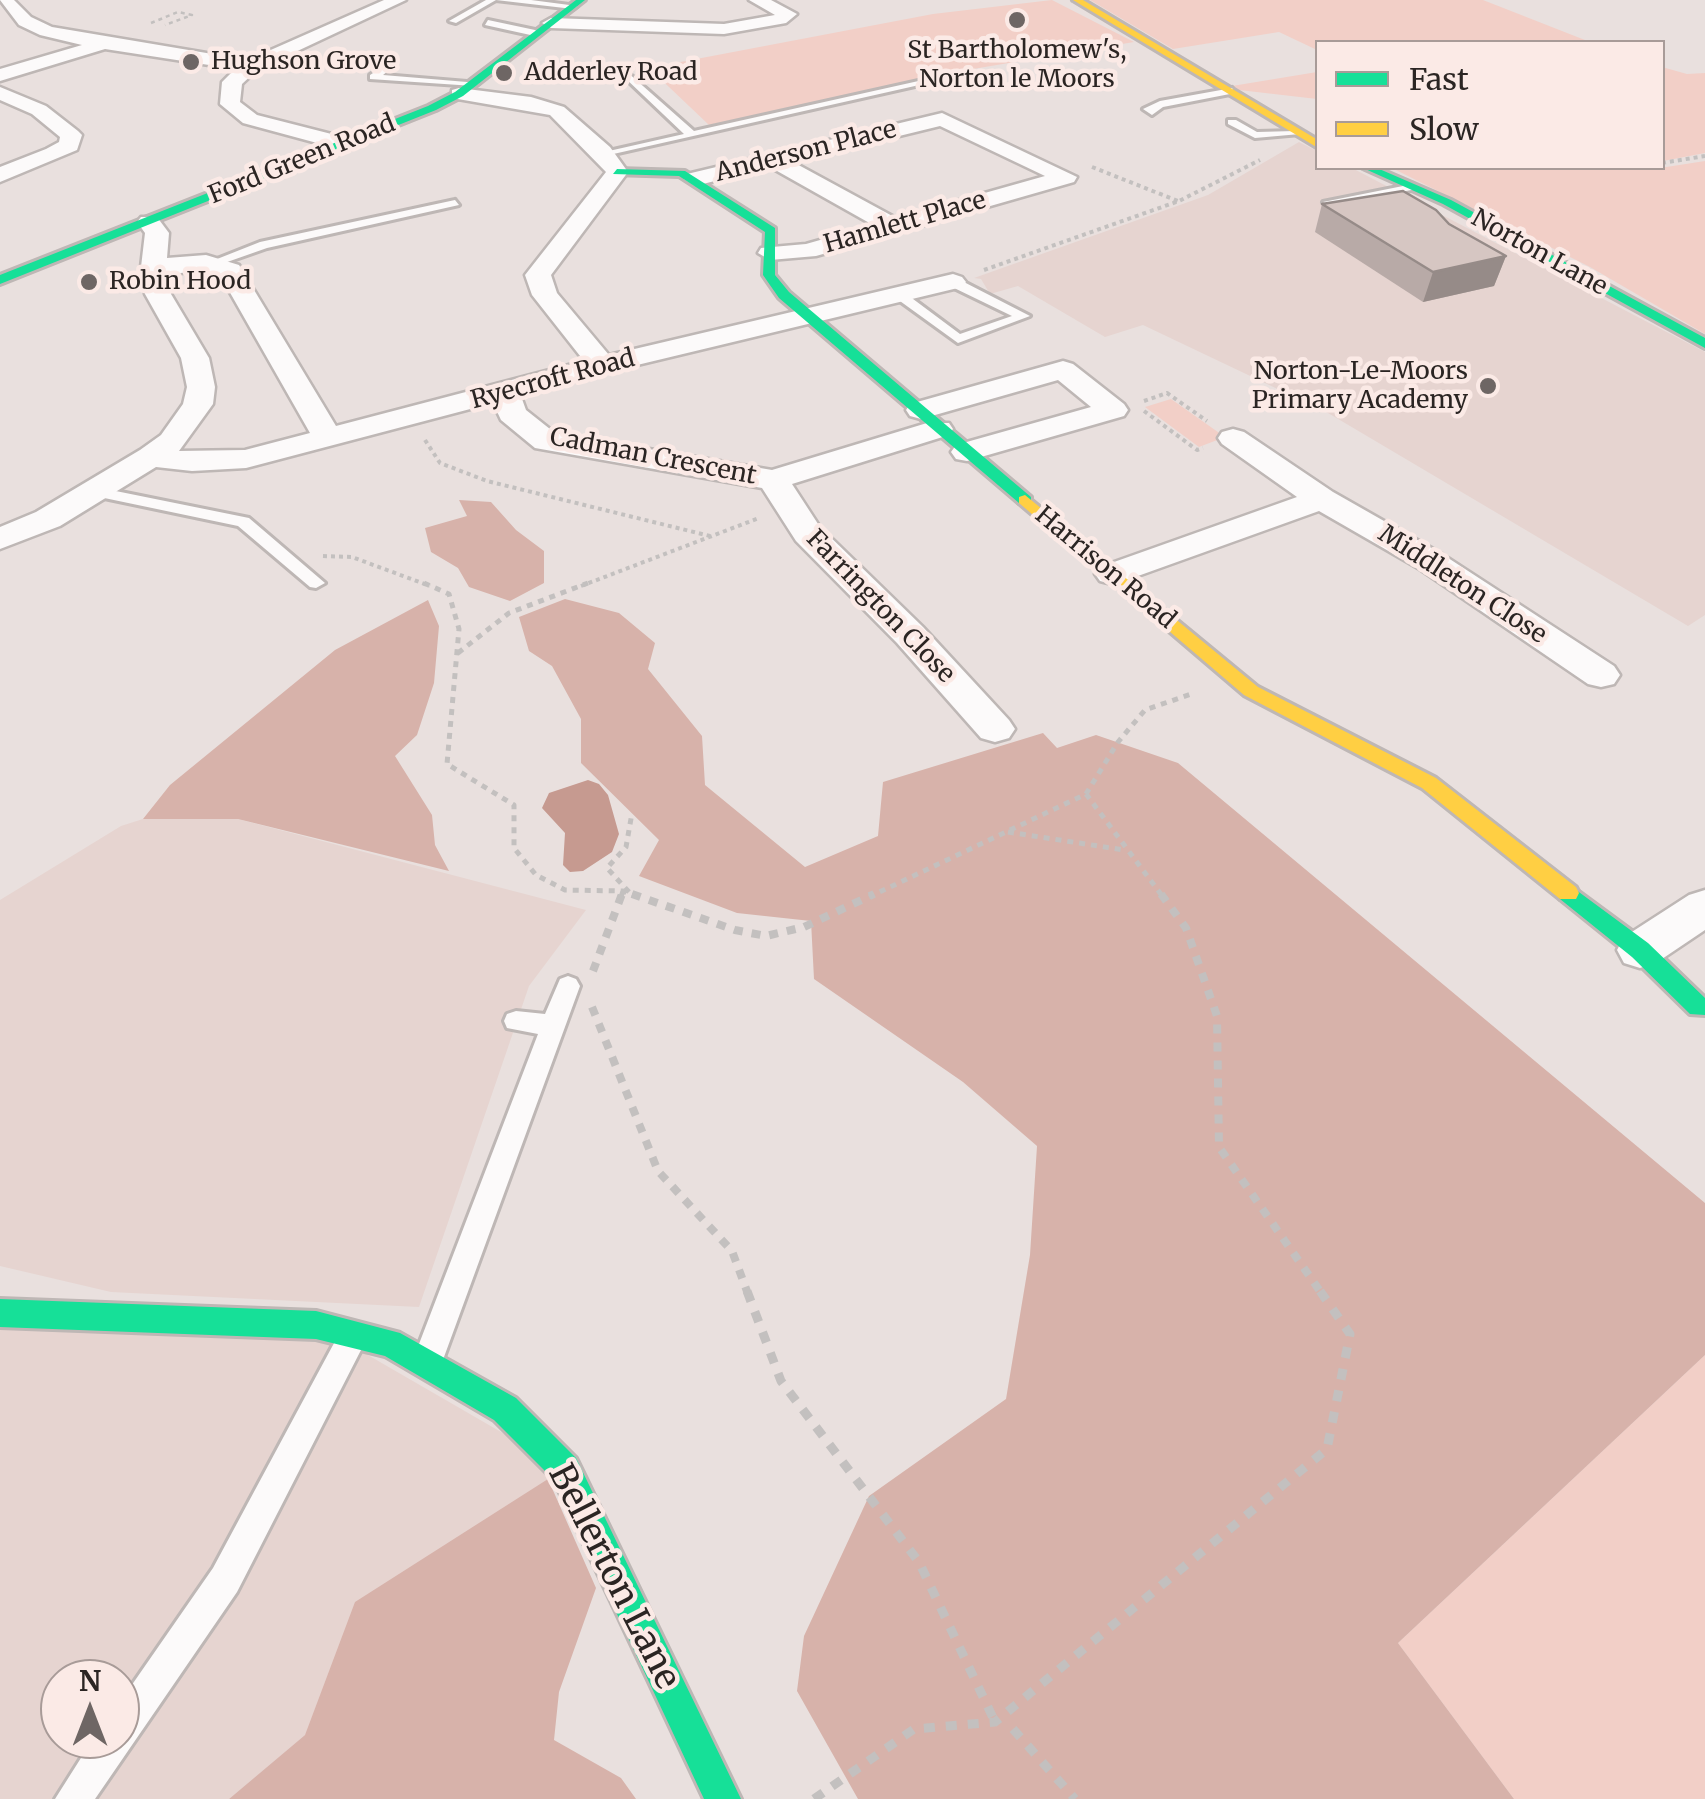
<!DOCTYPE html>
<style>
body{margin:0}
#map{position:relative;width:1705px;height:1799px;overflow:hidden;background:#e9e0de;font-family:Merriweather,serif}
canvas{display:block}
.legend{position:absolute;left:1315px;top:40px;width:350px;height:130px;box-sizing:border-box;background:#fbeae6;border:2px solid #a89b98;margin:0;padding:12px 18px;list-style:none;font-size:30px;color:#2b2523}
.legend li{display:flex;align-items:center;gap:20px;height:50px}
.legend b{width:50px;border:2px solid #a89b98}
.north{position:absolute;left:40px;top:1659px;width:100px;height:100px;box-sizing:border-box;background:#fbeae6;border:2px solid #a89b98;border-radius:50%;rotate:0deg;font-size:28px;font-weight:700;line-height:40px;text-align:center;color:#2b2523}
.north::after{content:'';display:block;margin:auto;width:35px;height:45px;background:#6e6664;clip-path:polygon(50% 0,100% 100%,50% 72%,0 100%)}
</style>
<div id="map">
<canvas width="1705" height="1799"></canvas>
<ul class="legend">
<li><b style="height:12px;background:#16e098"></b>Fast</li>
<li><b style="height:12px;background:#ffcf43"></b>Slow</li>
</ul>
<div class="north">N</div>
</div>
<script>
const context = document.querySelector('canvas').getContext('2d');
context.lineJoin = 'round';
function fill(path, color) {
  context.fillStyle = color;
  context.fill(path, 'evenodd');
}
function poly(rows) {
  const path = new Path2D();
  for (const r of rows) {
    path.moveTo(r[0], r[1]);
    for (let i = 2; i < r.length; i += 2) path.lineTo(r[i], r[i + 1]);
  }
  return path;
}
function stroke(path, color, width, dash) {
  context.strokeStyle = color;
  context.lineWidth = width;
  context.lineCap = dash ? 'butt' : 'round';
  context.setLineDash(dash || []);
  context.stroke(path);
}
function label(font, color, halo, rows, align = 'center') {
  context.font = font + ' Merriweather,serif';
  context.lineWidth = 9;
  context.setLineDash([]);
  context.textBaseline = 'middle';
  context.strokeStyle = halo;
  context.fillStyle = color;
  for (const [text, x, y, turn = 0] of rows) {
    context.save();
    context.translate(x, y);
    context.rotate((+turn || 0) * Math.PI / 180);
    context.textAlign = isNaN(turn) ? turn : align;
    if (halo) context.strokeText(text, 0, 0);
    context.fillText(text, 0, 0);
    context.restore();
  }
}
fill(poly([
 [1299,142,1317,151,1318,168,1352,168,1705,352,1705,615,1688,626,1328,413,1143,325,1105,337,1018,286,990,294,981,279,974,278,1208,195],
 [143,819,238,819,586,910,529,986,419,1307,111,1292,0,1266,0,900,121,826],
 [0,1313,316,1325,565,1469,305,1735,229,1799,0,1799],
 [60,1679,120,1679,120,1739,60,1739]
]), '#e6d4d0');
fill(poly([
 [1052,0,1134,42,967,70,709,125,649,68,933,14],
 [1090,0,1483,0,1590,42,1318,42,1317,50,1279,32,1173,49],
 [1662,67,1687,74,1705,73,1705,153,1663,161],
 [1317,72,1317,99,1239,90,1232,86],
 [1705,161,1705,334,1590,267,1392,168,1647,170],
 [1171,399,1225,437,1199,447,1145,407],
 [1705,1355,1705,1799,1514,1799,1398,1643]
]), '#f2cfc7');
fill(poly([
 [459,500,491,502,516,530,544,551,544,583,510,601,469,587,458,568,431,552,425,528,467,516],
 [565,599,619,613,655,643,648,669,702,736,705,785,805,867,878,836,883,782,1043,733,1057,748,1096,735,1178,763,1705,1203,1705,1355,1398,1643,1514,1799,858,1799,797,1691,804,1636,869,1496,1006,1399,1030,1255,1037,1146,963,1082,814,979,811,921,737,913,639,876,659,840,581,763,581,719,552,666,529,651,519,617],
 [428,600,439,626,434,683,417,735,395,756,432,815,435,845,449,871,238,819,143,819,170,785,335,650],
 [548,1479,596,1588,559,1692,554,1740,621,1778,636,1799,229,1799,305,1735,355,1602]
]), '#d7b2aa');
fill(poly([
 [588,780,599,784,608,795,619,834,612,852,583,871,570,872,563,865,565,833,542,808,549,793]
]), '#c69a90');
const lane = poly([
 [486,0,531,0,577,6,573,9,496,0,456,23,449,21,486,0],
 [488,20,535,30,539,33,535,36,485,25,488,20],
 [390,62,395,65,383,75,479,83,474,86,370,79,370,75,390,62],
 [626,71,694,131,932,78,937,81,600,157,600,153,684,134,623,76,626,71],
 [1232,88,1235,93,1163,107,1152,115,1143,109,1160,101,1232,88],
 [1228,120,1236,120,1257,132,1295,131,1300,134,1255,138,1228,124,1228,120],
 [1413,184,1417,189,1329,205,1323,202,1413,184],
 [455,200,459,205,267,248,213,267,207,263,260,242,455,200],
 [948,279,958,279,1030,316,958,343,893,296,905,293,960,334,1012,316,948,285,948,279],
 [96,487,249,518,325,583,316,588,310,587,238,526,90,495,88,492,96,487],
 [568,976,576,979,580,986,444,1357,439,1367,429,1372,419,1367,414,1357,538,1034,507,1028,504,1021,507,1014,516,1011,545,1014,560,979,568,976],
 [350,1327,360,1332,365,1342,360,1352,237,1592,95,1799,55,1799,93,1739,120,1739,120,1702,213,1568,340,1332,350,1327]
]);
const street = poly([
 [0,0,14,0,31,17,52,27,248,60,384,0,406,0,257,70,242,84,240,102,257,115,351,139,354,144,351,149,343,150,243,123,220,104,222,82,235,69,105,49,0,81,0,69,82,45,40,35,19,25,0,0],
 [749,0,771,0,797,14,786,23,724,34,551,28,542,23,551,18,724,24,775,15,749,0],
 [0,87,46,106,78,131,82,135,77,150,0,182,0,167,46,149,59,142,60,137,32,114,0,100,0,87],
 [459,88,531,97,564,107,610,147,628,172,551,275,557,293,609,355,953,274,962,277,966,282,962,287,608,372,524,395,522,399,526,410,555,433,772,470,927,423,949,423,953,429,949,435,792,484,820,527,923,627,1009,720,1015,729,1009,738,995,742,981,738,897,643,796,541,762,488,535,448,501,420,493,403,246,468,192,471,156,467,60,526,0,549,0,527,36,512,140,450,161,435,183,404,187,387,181,358,145,294,141,267,145,233,137,222,141,217,157,217,169,233,167,258,206,255,239,265,336,426,584,361,532,295,525,275,606,172,550,115,452,98,452,90,459,88],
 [205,271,220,275,310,433,245,450,179,451,213,404,215,387,209,358,171,294,168,274,205,271],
 [942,113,1077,177,1074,182,816,256,770,260,758,253,761,248,806,244,873,225,770,167,695,186,684,179,687,174,942,113],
 [940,126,1045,176,896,218,793,162,940,126],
 [1063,361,1073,364,1124,404,1128,410,1124,416,967,461,956,459,951,452,956,445,1091,407,1058,380,921,419,910,416,906,410,910,404,1063,361],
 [1233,429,1244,432,1333,492,1442,554,1614,666,1620,675,1614,684,1601,687,1588,684,1418,568,1319,511,1124,581,1112,584,1100,581,1095,574,1100,567,1297,497,1222,444,1218,438,1222,432,1233,429],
 [1705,890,1705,930,1656,963,1640,968,1624,963,1617,950,1624,937,1689,895,1705,890]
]);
const fast = poly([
 [576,0,585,0,463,96,436,110,0,284,0,275,428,106,455,92,576,0],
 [1363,168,1377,168,1451,200,1705,338,1705,348,1443,204,1363,168],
 [617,169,685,171,775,228,775,275,789,292,1031,497,1031,503,1019,503,779,298,763,275,765,232,679,176,613,174,617,169],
 [1568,884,1648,943,1705,998,1705,1015,1690,1014,1632,957,1560,899,1557,893,1560,887,1568,884],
 [0,1299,316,1311,400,1333,516,1398,576,1458,741,1799,704,1799,554,1480,494,1420,385,1356,316,1339,0,1327,0,1299]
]);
const slow = poly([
 [1073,0,1083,0,1318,140,1318,148,1073,0],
 [1025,495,1258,687,1436,778,1576,887,1579,893,1576,899,1560,899,1422,788,1244,695,1019,503,1019,497,1025,495]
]);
stroke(lane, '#beb7b5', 6);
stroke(street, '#beb7b5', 5);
stroke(fast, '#beb7b5', 6);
stroke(slow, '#beb7b5', 6);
stroke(poly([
 [151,23,178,12,192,15,165,25]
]), '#c3c0bf', 2.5, [4, 4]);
stroke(poly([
 [1662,163,1705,156],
 [1092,167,1178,201],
 [984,270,1179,201,1260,160],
 [1144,401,1167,393,1207,421],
 [1144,411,1197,450,1203,448],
 [425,440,440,463,487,481,710,536],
 [323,556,352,557,430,586],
 [581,586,759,518]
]), '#c3c0bf', 4, [4, 4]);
stroke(poly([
 [424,583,449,594,459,629,447,764,514,805,514,848,536,875,565,890,623,891,639,897],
 [458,653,509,613,588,583],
 [1086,794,1163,897],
 [1008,832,1124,850],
 [629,892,607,868,626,847,632,813],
 [621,897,623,891],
 [869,897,1086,794,1118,742,1145,710,1194,693]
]), '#c3c0bf', 5, [6, 6]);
stroke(poly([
 [632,894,735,930,766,936,804,927,874,894],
 [1161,894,1186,928,1217,1016,1219,1147,1322,1294],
 [593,971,622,894],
 [592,1007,658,1171,732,1251,748,1294]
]), '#c3c0bf', 8, [9, 9]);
stroke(poly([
 [747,1291,781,1381,919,1562,995,1722],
 [1013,1729,1075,1799],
 [814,1799,914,1729,995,1722,1327,1449,1350,1334,1320,1291]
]), '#c3c0bf', 9, [11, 11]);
fill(lane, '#fcfafa');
fill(street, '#fcfafa');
fill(fast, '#16e098');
fill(slow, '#ffcf43');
fill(poly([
 [1322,204,1506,256,1494,286,1423,302,1315,232]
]), '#b8aaa7');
fill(poly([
 [1506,256,1494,286,1423,302,1433,272]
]), '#968b88');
const building = poly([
 [1403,191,1436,210,1449,224,1506,256,1433,272,1322,204,1403,191]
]);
fill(building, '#d6c6c2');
stroke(building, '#968b88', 2.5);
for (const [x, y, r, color] of [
 [1017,20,10,"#6e6664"],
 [191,62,10,"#6e6664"],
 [504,73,10,"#6e6664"],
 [89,282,10,"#6e6664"],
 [1488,386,10,"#6e6664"]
]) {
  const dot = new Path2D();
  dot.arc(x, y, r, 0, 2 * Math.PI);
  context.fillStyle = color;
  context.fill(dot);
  stroke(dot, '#fbeae6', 4);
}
label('25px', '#2b2523', '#fbeae6', [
 ["St Bartholomew's,",1017,51,"center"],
 ["Norton le Moors",1017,80,"center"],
 ["Hughson Grove",211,62],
 ["Adderley Road",524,73],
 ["Robin Hood",109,282],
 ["Norton-Le-Moors",1468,372,"right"],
 ["Primary Academy",1468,401,"right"]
], 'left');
label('25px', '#2b2523', '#fbeae6', [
 ["Anderson Place",806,152,-14],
 ["Ford Green Road",302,160,-22],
 ["Hamlett Place",905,223,-16],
 ["Norton Lane",1539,253,29],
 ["Ryecroft Road",553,380,-15],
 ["Cadman Crescent",653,457,11],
 ["Harrison Road",1105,568,40],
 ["Middleton Close",1462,585,33],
 ["Farrington Close",880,607,46]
]);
label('35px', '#2b2523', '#fbeae6', [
 ["Bellerton Lane",613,1577,63]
]);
</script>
